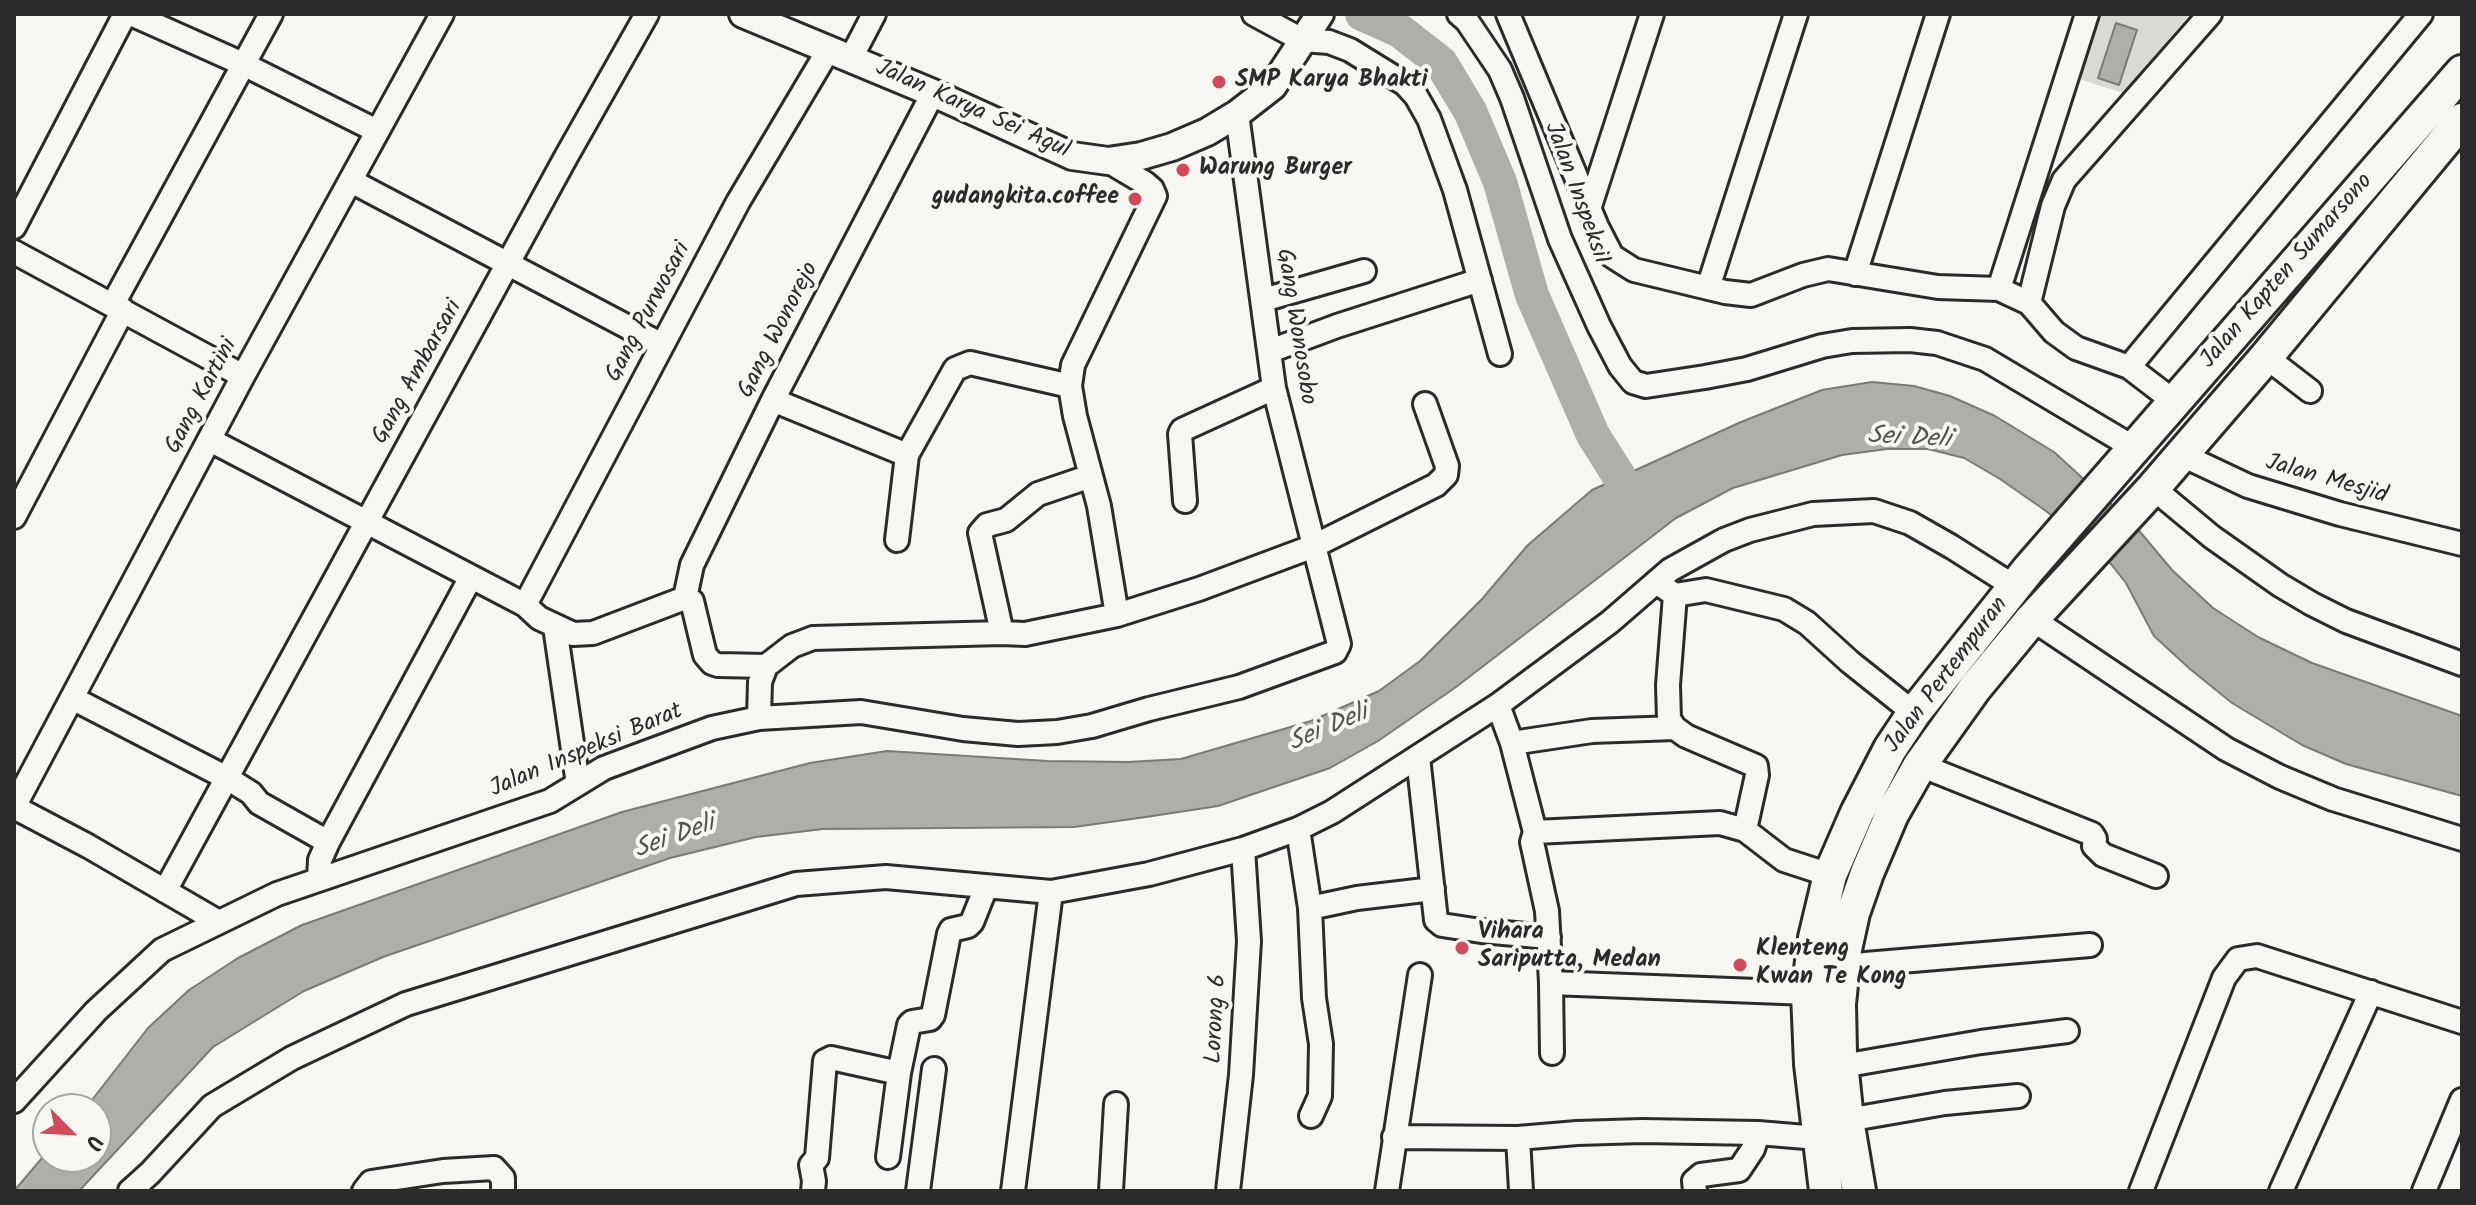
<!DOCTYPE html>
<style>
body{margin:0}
#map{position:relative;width:2476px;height:1205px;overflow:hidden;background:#f6f6f2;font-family:Kalam,sans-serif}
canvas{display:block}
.frame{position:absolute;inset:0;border:16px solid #2b2b2b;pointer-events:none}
.north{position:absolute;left:32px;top:1093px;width:80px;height:80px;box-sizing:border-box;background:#f6f6f2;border:2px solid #a5a5a2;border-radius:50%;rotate:114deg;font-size:22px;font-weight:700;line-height:32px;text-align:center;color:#2b2b2b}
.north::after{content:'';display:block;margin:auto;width:28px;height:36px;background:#d1495b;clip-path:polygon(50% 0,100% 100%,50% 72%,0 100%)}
</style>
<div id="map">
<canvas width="2476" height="1205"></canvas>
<div class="frame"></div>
<div class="north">U</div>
</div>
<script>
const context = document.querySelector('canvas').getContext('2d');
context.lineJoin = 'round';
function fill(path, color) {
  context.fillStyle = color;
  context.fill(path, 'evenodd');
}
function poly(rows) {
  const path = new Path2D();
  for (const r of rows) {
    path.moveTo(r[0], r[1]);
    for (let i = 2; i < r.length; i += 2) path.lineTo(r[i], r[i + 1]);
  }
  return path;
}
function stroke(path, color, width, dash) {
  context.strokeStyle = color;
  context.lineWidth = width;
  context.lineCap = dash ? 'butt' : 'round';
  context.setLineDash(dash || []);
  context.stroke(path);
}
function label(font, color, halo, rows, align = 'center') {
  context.font = font + ' Kalam,sans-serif';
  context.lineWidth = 8;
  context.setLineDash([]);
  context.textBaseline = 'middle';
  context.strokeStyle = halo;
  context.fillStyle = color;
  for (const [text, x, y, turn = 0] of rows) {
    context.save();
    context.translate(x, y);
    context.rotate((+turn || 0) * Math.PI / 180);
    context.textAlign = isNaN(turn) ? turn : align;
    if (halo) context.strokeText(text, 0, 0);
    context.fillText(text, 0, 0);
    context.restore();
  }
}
fill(poly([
 [2099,14,2190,14,2123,93,2079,79]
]), '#d9d9d5');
const water = poly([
 [2116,23,2137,30,2119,85,2098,78,2116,23],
 [1872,382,1914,386,1950,396,1995,416,2054,452,2136,527,2172,570,2213,608,2258,637,2312,663,2462,716,2462,796,2346,764,2302,745,2232,703,2190,669,2154,636,2126,583,2111,564,2046,511,2000,479,1964,458,1928,449,1887,449,1842,455,1733,488,1676,518,1456,687,1378,741,1330,768,1218,806,1146,817,1074,827,823,829,756,837,670,858,383,957,304,991,213,1047,79,1191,14,1191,48,1151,48,1157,96,1157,96,1109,85,1109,148,1028,189,990,238,958,302,925,622,812,810,763,887,751,1047,761,1128,762,1181,759,1311,721,1379,691,1420,661,1482,599,1528,545,1592,490,1741,422,1822,390,1872,382]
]);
fill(water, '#aeaeab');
stroke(water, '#7a7a78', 2);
stroke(poly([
 [1362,14,1400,31,1441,63,1470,111,1500,182,1532,295,1593,435,1634,500]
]), '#aeaeab', 34);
const minor = poly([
 [131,14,243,64,377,131],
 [1254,14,1302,40,1329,42,1350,50,1405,84,1416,96,1429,119,1455,190,1500,354],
 [1459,14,1467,21,1500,70,1512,98,1560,239,1599,326,1620,366,1633,382,1646,386,1705,377,1747,369,1822,346,1852,341,1910,340,1937,343,1985,359,2136,449],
 [1508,14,1597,227,1612,256,1634,270,1725,292,1751,295,1803,275,1828,269,1938,287,1999,289,2029,303,2054,332,2076,348,2129,367,2176,403],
 [851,58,874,14],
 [1108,161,1145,183,1152,189,1155,196,1073,365,1070,386,1075,416,1099,506,1117,615],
 [351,181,662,345],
 [1589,209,1652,14],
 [14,227,125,14],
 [14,252,243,376],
 [1855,274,1938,14],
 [1708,288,1796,14],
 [1999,289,2087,14],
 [1263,300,1364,271],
 [2029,303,2053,206,2064,180,2210,14],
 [113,304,271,14],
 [1270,351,1337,326,1480,280],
 [2266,357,2310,391],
 [2129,367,2421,14],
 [773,400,907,455],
 [210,440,508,596,525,605,539,618,573,634,593,633,685,598],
 [2180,454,2248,486,2340,514,2462,544],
 [2153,488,2212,537,2280,585,2312,604,2346,621,2462,664],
 [1185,501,1180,434,1182,430,1274,388],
 [14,517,123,310],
 [897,540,907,455,955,369,970,363,1070,386],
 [1656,582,1675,595,1706,590,1784,609,1807,623,1850,662,1914,713],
 [1675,595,1668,685,1669,719,1675,728,1686,736,1756,766,1757,775,1745,830],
 [685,598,692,565,773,400,933,93],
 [685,598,692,601,705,655,712,663,718,665,766,666],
 [525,605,738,202,829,49],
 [2032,619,2226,749,2280,777,2333,799,2462,839],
 [555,627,578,784],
 [1002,633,980,533,987,525,1006,520,1038,494,1091,476],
 [72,698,227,778,251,793,259,803,328,842],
 [1498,705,1512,743,1592,731,1675,728],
 [759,718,760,682,766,666,792,646,813,638,1002,633,1025,634,1117,615,1199,589,1314,546,1436,485,1446,475,1447,466,1425,404],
 [1512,743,1535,832,1532,842,1547,911,1551,983,1808,993],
 [1418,757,1436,920,1442,925,1481,931,1549,937],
 [1920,765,2092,834,2095,839,2094,846,2103,855,2156,876],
 [14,807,243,376,442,14],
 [14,807,88,846,217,921],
 [1298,829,1310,908,1314,998,1321,1044,1320,1096,1311,1116],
 [1535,832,1720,823,1745,830,1784,860,1830,875],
 [319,878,320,860,328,842,471,577],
 [165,891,566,157,647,14],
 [1310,908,1357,898,1433,889],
 [1842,966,2090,945],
 [1551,983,1552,1053],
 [1842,1066,1981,1042,2067,1031],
 [14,1101,96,1011,162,950,277,894,550,801,604,768,712,728,759,718,861,712,963,729,1018,734,1057,732,1092,726,1149,709,1239,687,1335,652,1339,644,1274,388,1237,114],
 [1847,1120,1945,1103,2018,1096],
 [1394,1137,1518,1138,1577,1133,1642,1131,1758,1133,1818,1138],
 [1518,1138,1521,1191],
 [888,1157,899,1073,909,1025,912,1022,930,1019,933,1015,949,934,951,930,968,926,972,922,986,887],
 [130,1191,150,1173,212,1106,292,1058,406,1004,796,884,886,877,1051,892,1149,874,1243,849,1298,829,1332,812,1498,705,1610,622,1670,570,1724,540,1750,530,1813,514,1874,511,1910,523,1952,547,2015,587],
 [364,1191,371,1182,443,1171,494,1168,503,1178,503,1191],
 [813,1191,814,1181,811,1165,817,1158,825,1061,831,1058,899,1073],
 [918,1191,934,1069],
 [1013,1191,1051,892],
 [1111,1191,1116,1104],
 [1228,1191,1241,1075,1249,941,1243,849],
 [1387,1191,1420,975],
 [1695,1191,1694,1181,1701,1175,1739,1170,1753,1149,1758,1133],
 [2141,1191,2224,978,2238,959,2257,956,2462,1022],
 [2281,1191,2371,992],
 [2424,1191,2462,1100]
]);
const major = poly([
 [743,14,933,93,1072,156,1108,161,1141,156,1172,147,1207,132,1237,114,1273,86,1320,14]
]);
const highway = poly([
 [1826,1191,1811,1064,1808,993,1815,938,1830,875,1857,813,1890,749,1914,713,2028,570,2462,72],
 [1859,1191,1847,1120,1840,1053,1839,1004,1844,954,1853,913,1867,873,1892,814,1920,765,1975,688,2032,619,2153,488,2266,357,2462,120]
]);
stroke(minor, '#2b2b2b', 28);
stroke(major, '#2b2b2b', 32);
stroke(highway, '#2b2b2b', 38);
stroke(minor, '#f6f6f2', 22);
stroke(major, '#f6f6f2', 26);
stroke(highway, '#f6f6f2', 32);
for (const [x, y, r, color] of [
 [1219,82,8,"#d1495b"],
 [1183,170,8,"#d1495b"],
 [1135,199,8,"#d1495b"],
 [1462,948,8,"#d1495b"],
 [1740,965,8,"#d1495b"]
]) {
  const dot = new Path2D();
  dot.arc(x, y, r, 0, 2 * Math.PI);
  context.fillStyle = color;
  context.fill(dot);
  stroke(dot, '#f6f6f2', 3);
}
label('bold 24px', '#2b2b2b', '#f6f6f2', [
 ["SMP Karya Bhakti",1235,82],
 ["Warung Burger",1199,170],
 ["gudangkita.coffee",1119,199,"right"],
 ["Vihara",1478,934],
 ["Sariputta, Medan",1478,962],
 ["Klenteng",1756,951],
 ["Kwan Te Kong",1756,979]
], 'left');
label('24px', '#2b2b2b', '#f6f6f2', [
 ["Jalan Karya Sei Agul",972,111,24],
 ["Jalan InspeksiI",1575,194,70],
 ["Jalan Kapten Sumarsono",2288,272,-49],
 ["Gang Purwosari",650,313,-62],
 ["Gang Wonosobo",1294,327,81],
 ["Gang Wonorejo",780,331,-63],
 ["Gang Ambarsari",419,373,-61],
 ["Gang Kartini",203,397,-62],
 ["Jalan Mesjid",2326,481,16],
 ["Jalan Pertempuran",1948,676,-53],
 ["Jalan Inspeksi Barat",587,752,-23],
 ["Lorong 6",1218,1019,-87]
]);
label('italic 26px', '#525251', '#f6f6f2', [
 ["Sei Deli",1909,440,3],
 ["Sei Deli",1329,730,-23],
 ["Sei Deli",675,839,-20]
]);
</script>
